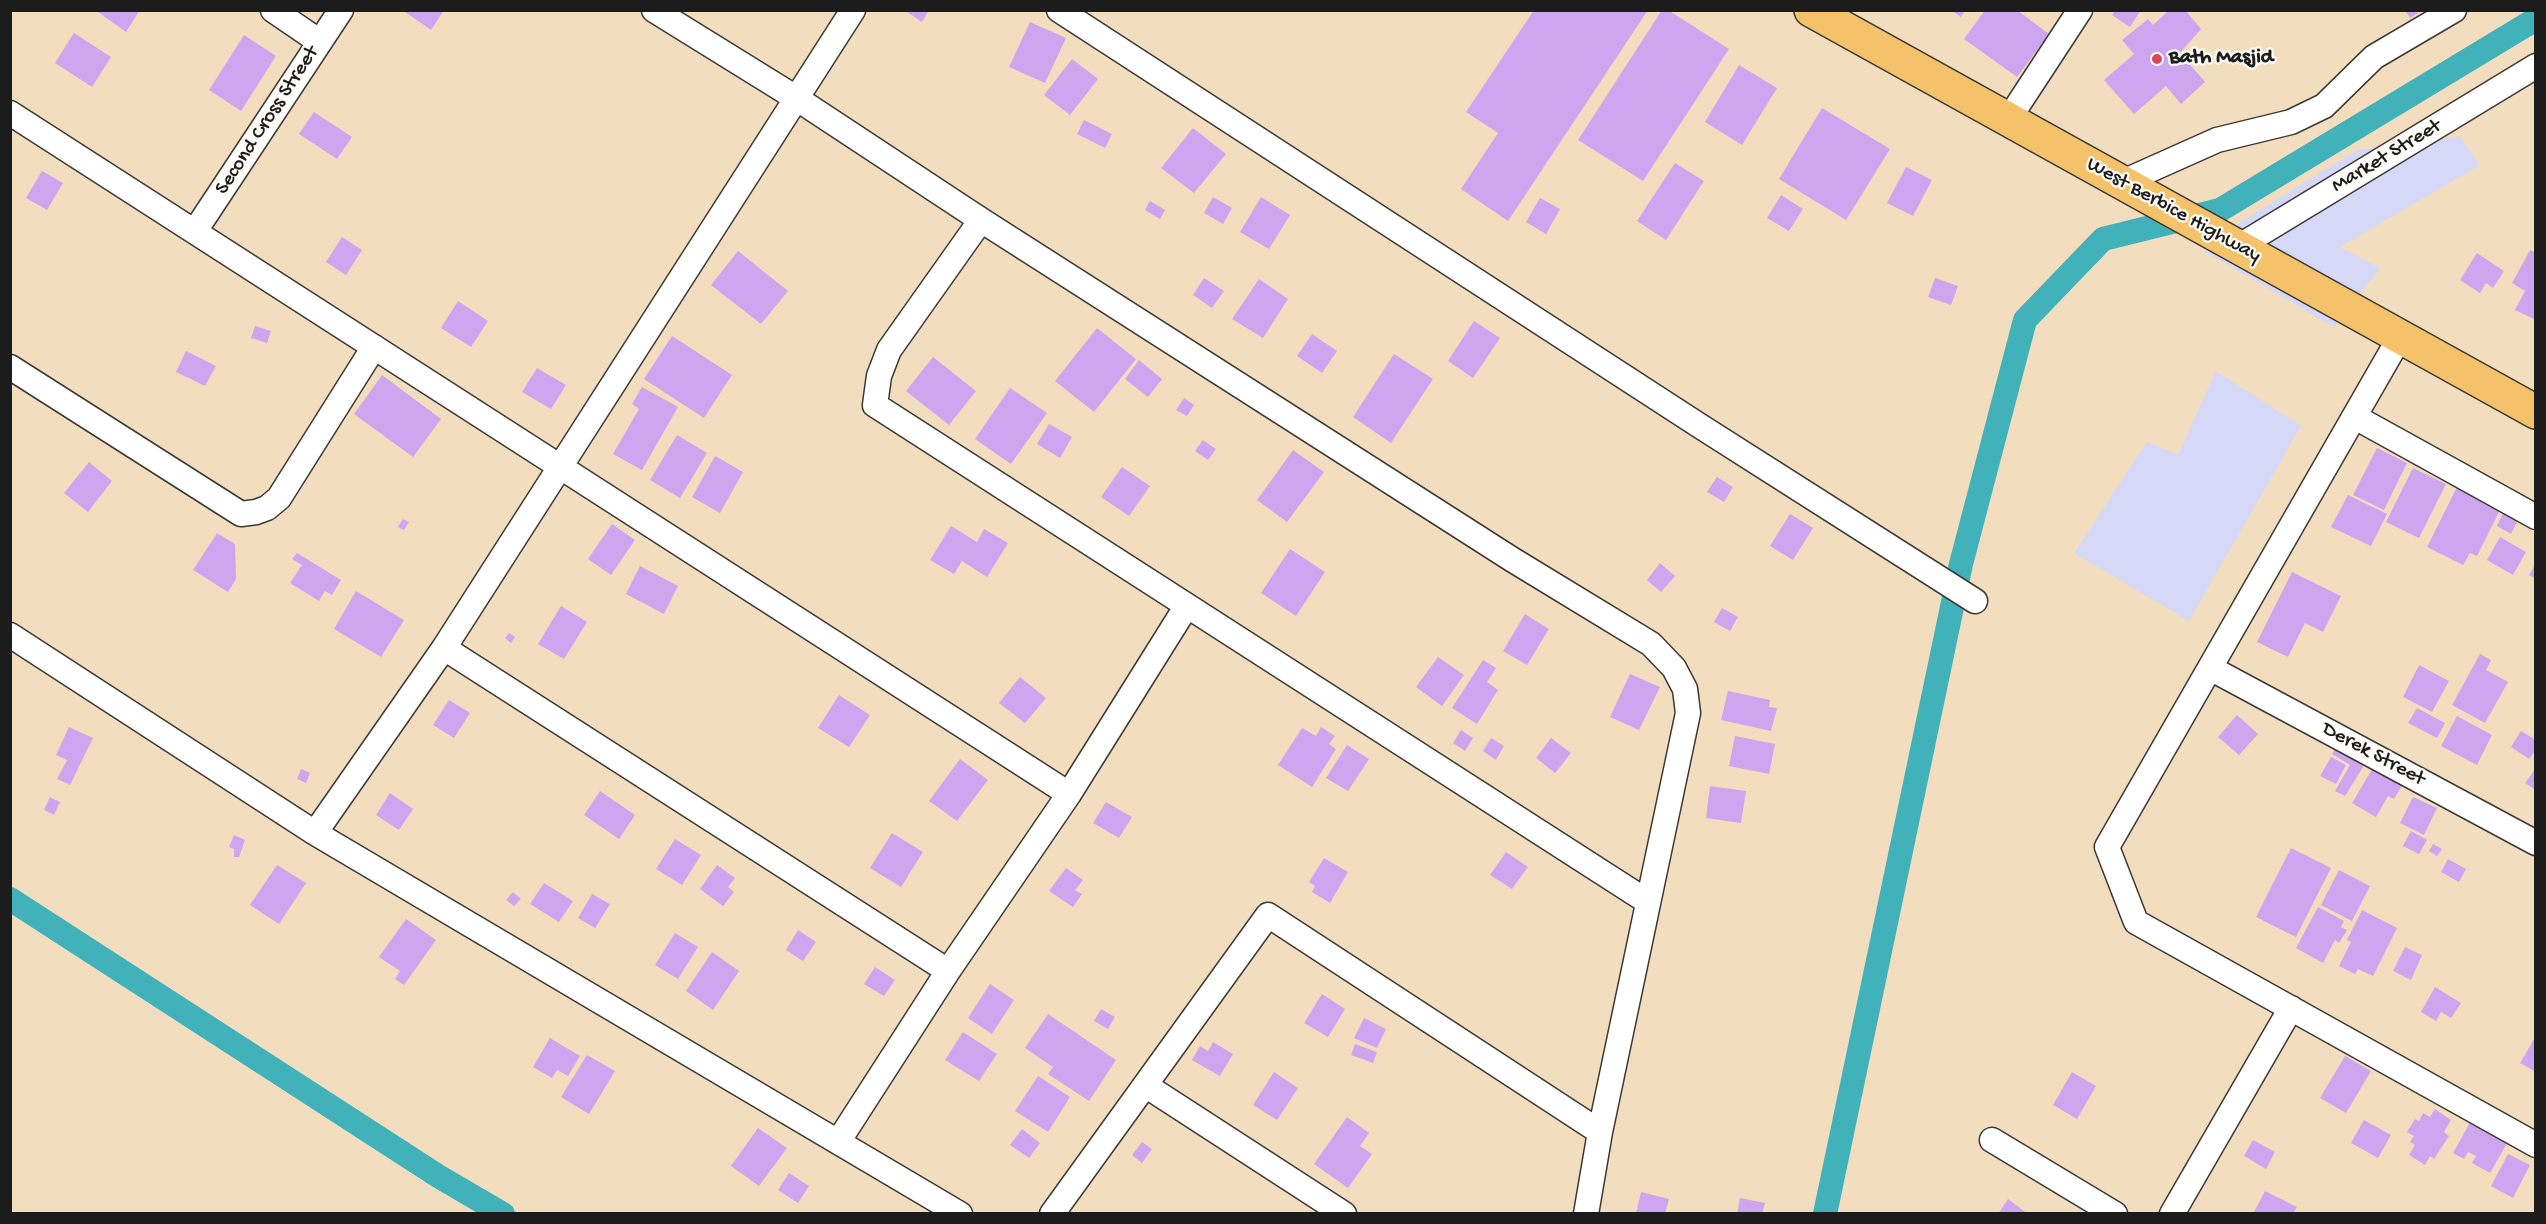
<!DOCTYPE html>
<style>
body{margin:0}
#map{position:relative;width:2546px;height:1224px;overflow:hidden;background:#f3ddbf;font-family:"Gochi Hand",sans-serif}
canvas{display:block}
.frame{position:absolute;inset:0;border:12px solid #1c1c1c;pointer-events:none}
</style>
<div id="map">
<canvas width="2546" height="1224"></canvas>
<div class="frame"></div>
</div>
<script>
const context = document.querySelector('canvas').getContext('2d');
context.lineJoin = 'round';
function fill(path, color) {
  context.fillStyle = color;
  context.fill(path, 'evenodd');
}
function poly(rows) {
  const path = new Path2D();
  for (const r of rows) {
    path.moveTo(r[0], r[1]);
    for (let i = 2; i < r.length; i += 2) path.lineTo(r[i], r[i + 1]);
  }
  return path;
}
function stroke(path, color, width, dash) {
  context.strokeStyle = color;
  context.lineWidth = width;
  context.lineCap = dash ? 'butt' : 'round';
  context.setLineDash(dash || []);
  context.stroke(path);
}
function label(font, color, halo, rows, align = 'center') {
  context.font = font + ' "Gochi Hand",sans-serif';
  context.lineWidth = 4.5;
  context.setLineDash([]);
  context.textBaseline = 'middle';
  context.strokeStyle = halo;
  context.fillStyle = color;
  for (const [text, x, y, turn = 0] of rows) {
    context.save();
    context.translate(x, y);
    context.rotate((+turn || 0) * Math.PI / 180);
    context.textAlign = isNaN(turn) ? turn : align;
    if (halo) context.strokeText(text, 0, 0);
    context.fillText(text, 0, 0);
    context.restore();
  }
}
fill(poly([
 [2460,137,2480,165,2340,247,2380,268,2334,327,2204,251,2237,224,2357,150],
 [2216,371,2301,426,2189,621,2074,553,2147,442,2178,455]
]), '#d6d8f8');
stroke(poly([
 [10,899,438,1176,503,1214],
 [1825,1214,1961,564,2025,320,2103,239,2220,210,2536,19]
]), '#41b1ba', 24);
fill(poly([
 [95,10,140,10,126,32],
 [402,10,444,10,431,30],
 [904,10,929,10,922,22],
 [1534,10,1648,10,1508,221,1461,189,1498,133,1466,112],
 [1662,10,1668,10,1729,49,1643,181,1578,140],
 [1951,10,1965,10,1961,17],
 [1985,10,2017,10,2049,34,2017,77,1964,39],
 [2115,10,2141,10,2130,27,2112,15],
 [2169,10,2185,10,2201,29,2180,53,2205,82,2181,104,2166,86,2134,114,2104,80,2134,54,2122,40,2148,19,2153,25],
 [2405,10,2423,10,2410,18],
 [1030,22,1066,38,1045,83,1009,67],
 [74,33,111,57,92,87,55,63],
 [244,35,276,56,241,111,209,90],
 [1072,59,1098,79,1070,115,1044,95],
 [1739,65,1777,88,1742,145,1705,122],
 [1822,108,1890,149,1846,220,1779,179],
 [314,112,352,137,337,159,299,134],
 [1084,120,1112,134,1105,148,1077,134],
 [1193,128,1226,154,1194,193,1161,168],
 [1675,163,1704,181,1666,240,1637,221],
 [1906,167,1932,180,1913,216,1887,203],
 [42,171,63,183,47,210,26,198],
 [1781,195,1803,209,1789,231,1767,218],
 [1213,197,1232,208,1223,224,1204,213],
 [1261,197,1290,215,1269,249,1240,232],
 [1540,198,1560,209,1546,234,1526,222],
 [1150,201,1165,210,1160,219,1145,210],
 [342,237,362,250,346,275,326,262],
 [2530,250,2536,253,2536,320,2515,310,2525,291,2512,283],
 [738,251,788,291,761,324,711,285],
 [2477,253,2504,271,2493,288,2486,283,2480,293,2460,280],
 [1204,278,1224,291,1212,308,1193,295],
 [1935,278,1958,286,1951,305,1928,297],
 [1259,279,1288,299,1263,338,1232,319],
 [458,301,488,321,471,347,441,328],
 [1474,321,1500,338,1473,378,1448,361],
 [255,326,271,331,267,343,251,338],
 [1097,328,1136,359,1094,412,1055,381],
 [1312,334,1337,351,1322,373,1297,356],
 [672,336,732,375,704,418,644,379],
 [186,351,216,366,205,386,176,372],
 [1394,354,1433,379,1391,443,1353,417],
 [933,357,976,391,949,425,906,391],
 [1139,360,1162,379,1148,397,1125,379],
 [537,368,566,385,551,409,522,392],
 [382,375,441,419,413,457,354,414],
 [642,387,678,407,642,470,613,454,639,409,632,404],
 [1010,388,1047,413,1011,464,975,439],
 [1184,398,1194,405,1187,416,1176,410],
 [1049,424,1072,437,1060,458,1037,444],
 [677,435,707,453,680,498,650,480],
 [1203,440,1216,449,1208,460,1195,451],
 [2377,448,2407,463,2384,510,2353,495],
 [1293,450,1324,472,1287,522,1257,500],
 [715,456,743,472,720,513,692,497],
 [89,462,112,481,88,512,64,493],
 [1122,467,1150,486,1129,516,1101,497],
 [2413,468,2446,484,2419,538,2386,522],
 [1717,477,1733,487,1724,502,1707,492],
 [2457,487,2501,508,2477,556,2470,553,2463,565,2427,547],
 [2348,495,2387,514,2371,546,2331,527],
 [2505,509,2520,516,2511,534,2497,526],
 [1790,514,1813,528,1793,560,1770,546],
 [403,519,409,522,404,530,398,527],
 [612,524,635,540,611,575,588,559],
 [951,526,977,542,984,529,1008,543,987,577,962,561,954,574,930,560],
 [217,533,235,544,236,579,228,592,193,570],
 [2500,537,2526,552,2513,575,2487,560],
 [1290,549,1325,572,1296,616,1261,593],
 [297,553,341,580,332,595,325,591,319,601,290,583,302,565,292,559],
 [1660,563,1675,576,1661,592,1647,580],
 [2536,563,2536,579,2529,575],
 [640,566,678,586,664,614,626,594],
 [2292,572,2341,596,2323,632,2305,623,2288,657,2257,642],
 [356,591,404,620,381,657,334,629],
 [561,606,587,622,564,659,538,644],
 [1722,608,1738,617,1730,631,1714,622],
 [1525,614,1549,629,1527,665,1503,651],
 [509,633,515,637,511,643,505,638],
 [2480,654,2491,660,2486,670,2508,682,2485,723,2452,705],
 [1438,657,1464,675,1442,706,1416,687],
 [1483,660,1496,668,1487,682,1498,690,1477,724,1452,708],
 [2419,665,2449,681,2432,712,2403,697],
 [1630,674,1660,687,1639,730,1610,717],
 [1020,677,1046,698,1025,723,999,703],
 [1728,691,1770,700,1769,707,1777,708,1771,731,1721,720],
 [839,695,870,715,849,747,818,728],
 [449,700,470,713,454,738,433,725],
 [2417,708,2445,723,2437,738,2408,723],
 [2237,715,2258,734,2239,755,2218,737],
 [2457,716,2492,735,2477,765,2441,746],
 [69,727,93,738,70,785,57,779,67,760,56,755],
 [1321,727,1335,736,1329,744,1336,749,1312,787,1278,765,1302,728,1316,736],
 [1461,730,1473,738,1465,751,1453,743],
 [2521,731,2536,740,2536,750,2529,759,2511,747],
 [1735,736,1775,744,1769,774,1729,766],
 [1491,738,1504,746,1496,760,1483,751],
 [1551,738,1571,753,1555,773,1536,758],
 [2339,742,2368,759,2345,796,2335,791,2350,765,2332,754],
 [1347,745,1369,759,1348,791,1326,778],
 [2331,757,2346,765,2336,784,2320,776],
 [960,759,988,780,957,821,929,801],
 [2377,761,2406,779,2394,799,2388,796,2376,817,2352,803],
 [2536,768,2536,790,2525,783],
 [301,769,310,773,306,783,297,779],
 [1710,786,1746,791,1741,823,1706,818],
 [600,791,635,815,619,839,584,815],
 [390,793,413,809,399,830,376,815],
 [50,797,60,802,54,815,44,810],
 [2413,797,2437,808,2424,835,2400,823],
 [1106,802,1132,817,1119,838,1093,823],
 [2411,831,2427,840,2419,854,2403,846],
 [892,833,923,852,901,887,870,868],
 [234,835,245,840,239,857,234,857,234,849,229,847],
 [675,839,701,855,682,885,656,869],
 [2433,844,2442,849,2437,856,2429,851],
 [2291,848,2331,868,2296,937,2256,917],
 [1506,852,1528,867,1512,889,1490,875],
 [1324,858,1348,872,1330,903,1312,892,1315,886,1309,882],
 [2448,859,2466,869,2459,882,2441,872],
 [277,865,306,883,279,924,250,905],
 [717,865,735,878,728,887,734,892,723,906,700,889],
 [1066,868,1083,880,1075,890,1082,894,1073,907,1049,891],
 [2339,870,2370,886,2352,921,2321,905],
 [544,883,573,901,559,922,530,904],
 [513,892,521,899,514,906,506,900],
 [592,894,610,904,595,928,578,918],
 [2318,907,2344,921,2341,927,2347,930,2339,943,2335,940,2323,963,2296,948],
 [2362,910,2397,928,2373,976,2358,969,2355,974,2339,966,2351,942,2347,940],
 [406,919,436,940,404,985,395,979,400,971,379,957],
 [798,930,816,942,803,961,786,950],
 [675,933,698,947,678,979,655,965],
 [2405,947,2422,955,2411,980,2393,971],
 [712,952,739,971,713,1010,686,991],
 [875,967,895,980,884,996,864,984],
 [990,984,1014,1000,992,1034,968,1018],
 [2435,987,2461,1003,2451,1018,2441,1012,2436,1021,2421,1012],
 [1322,994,1345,1009,1328,1037,1304,1023],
 [1101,1009,1115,1017,1108,1029,1094,1021],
 [1048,1014,1116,1060,1089,1101,1048,1074,1053,1067,1025,1048],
 [1364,1018,1386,1029,1377,1048,1354,1038],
 [963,1032,997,1054,979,1081,945,1060],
 [2536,1036,2536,1072,2520,1063],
 [550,1038,580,1056,568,1076,557,1070,552,1078,533,1067],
 [1213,1042,1233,1054,1220,1076,1192,1060,1200,1046,1208,1051],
 [1355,1044,1377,1052,1373,1063,1351,1055],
 [587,1055,615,1071,589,1114,561,1097],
 [2345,1056,2371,1071,2346,1113,2320,1098],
 [1274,1072,1298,1088,1277,1120,1253,1105],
 [2072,1072,2096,1086,2077,1119,2053,1105],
 [1038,1076,1070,1097,1048,1132,1015,1111],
 [2435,1109,2451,1120,2444,1132,2449,1136,2434,1159,2430,1156,2425,1165,2409,1155,2415,1145,2410,1142,2414,1136,2407,1132,2415,1119,2419,1121,2423,1113,2430,1117],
 [1347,1117,1369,1133,1360,1146,1372,1154,1348,1188,1314,1164],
 [2472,1119,2509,1140,2490,1173,2472,1163,2476,1156,2468,1152,2464,1159,2453,1153],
 [2364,1120,2391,1135,2378,1158,2351,1143],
 [758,1128,787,1148,759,1186,731,1166],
 [1022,1129,1040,1143,1029,1158,1010,1145],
 [2253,1140,2275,1152,2266,1169,2244,1156],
 [1142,1142,1152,1149,1142,1163,1132,1155],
 [2508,1154,2530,1165,2513,1198,2491,1186],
 [789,1173,809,1186,798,1203,778,1190],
 [2265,1191,2297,1207,2293,1214,2253,1214],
 [1641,1192,1669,1199,1665,1214,1636,1214],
 [1740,1198,1765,1203,1762,1214,1737,1214],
 [2008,1199,2028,1214,1998,1214]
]), '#cea6ef');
const minor = poly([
 [273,10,320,42],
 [654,10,796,98,981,220,1513,560,1651,644,1674,668,1685,689,1688,713,1600,1132,1586,1214],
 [1059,10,1700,426,1975,601],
 [10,113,1069,794],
 [2008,120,2080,10],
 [2123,182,2217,140,2291,122,2324,106,2374,57,2454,10],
 [981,220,889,350,879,376,875,405,1648,902],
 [195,231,341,10],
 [2238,247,2536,66],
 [2400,337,2107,847,2136,922,2536,1145],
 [10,367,241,514,256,512,267,508,279,498,374,347],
 [2355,417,2536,517],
 [10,635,315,833,960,1214],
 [444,648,948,971],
 [2210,668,2536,843],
 [315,833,444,648,853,10],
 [1145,1085,1344,1214],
 [1992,1140,2115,1214],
 [838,1142,948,971,1069,794,1186,607],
 [1052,1214,1268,915,1600,1132],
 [2172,1214,2291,1008]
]);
const primary = poly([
 [1811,10,2536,412]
]);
stroke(minor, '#3c3934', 27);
stroke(primary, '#3c3934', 36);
stroke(minor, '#fff', 24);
stroke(primary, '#f3c26a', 33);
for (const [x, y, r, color] of [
 [2157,59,6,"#d1495b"]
]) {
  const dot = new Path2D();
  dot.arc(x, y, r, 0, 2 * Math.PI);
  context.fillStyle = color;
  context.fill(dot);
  stroke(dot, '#fdfcf7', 2);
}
label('bold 21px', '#1c1c1c', '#fdfcf7', [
 ["Bath Masjid",2169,59]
], 'left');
label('21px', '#1c1c1c', '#fdfcf7', [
 ["Second Cross Street",268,121,-57],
 ["Market Street",2387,157,-31],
 ["West Berbice Highway",2173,211,29],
 ["Derek Street",2373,755,28]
]);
</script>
